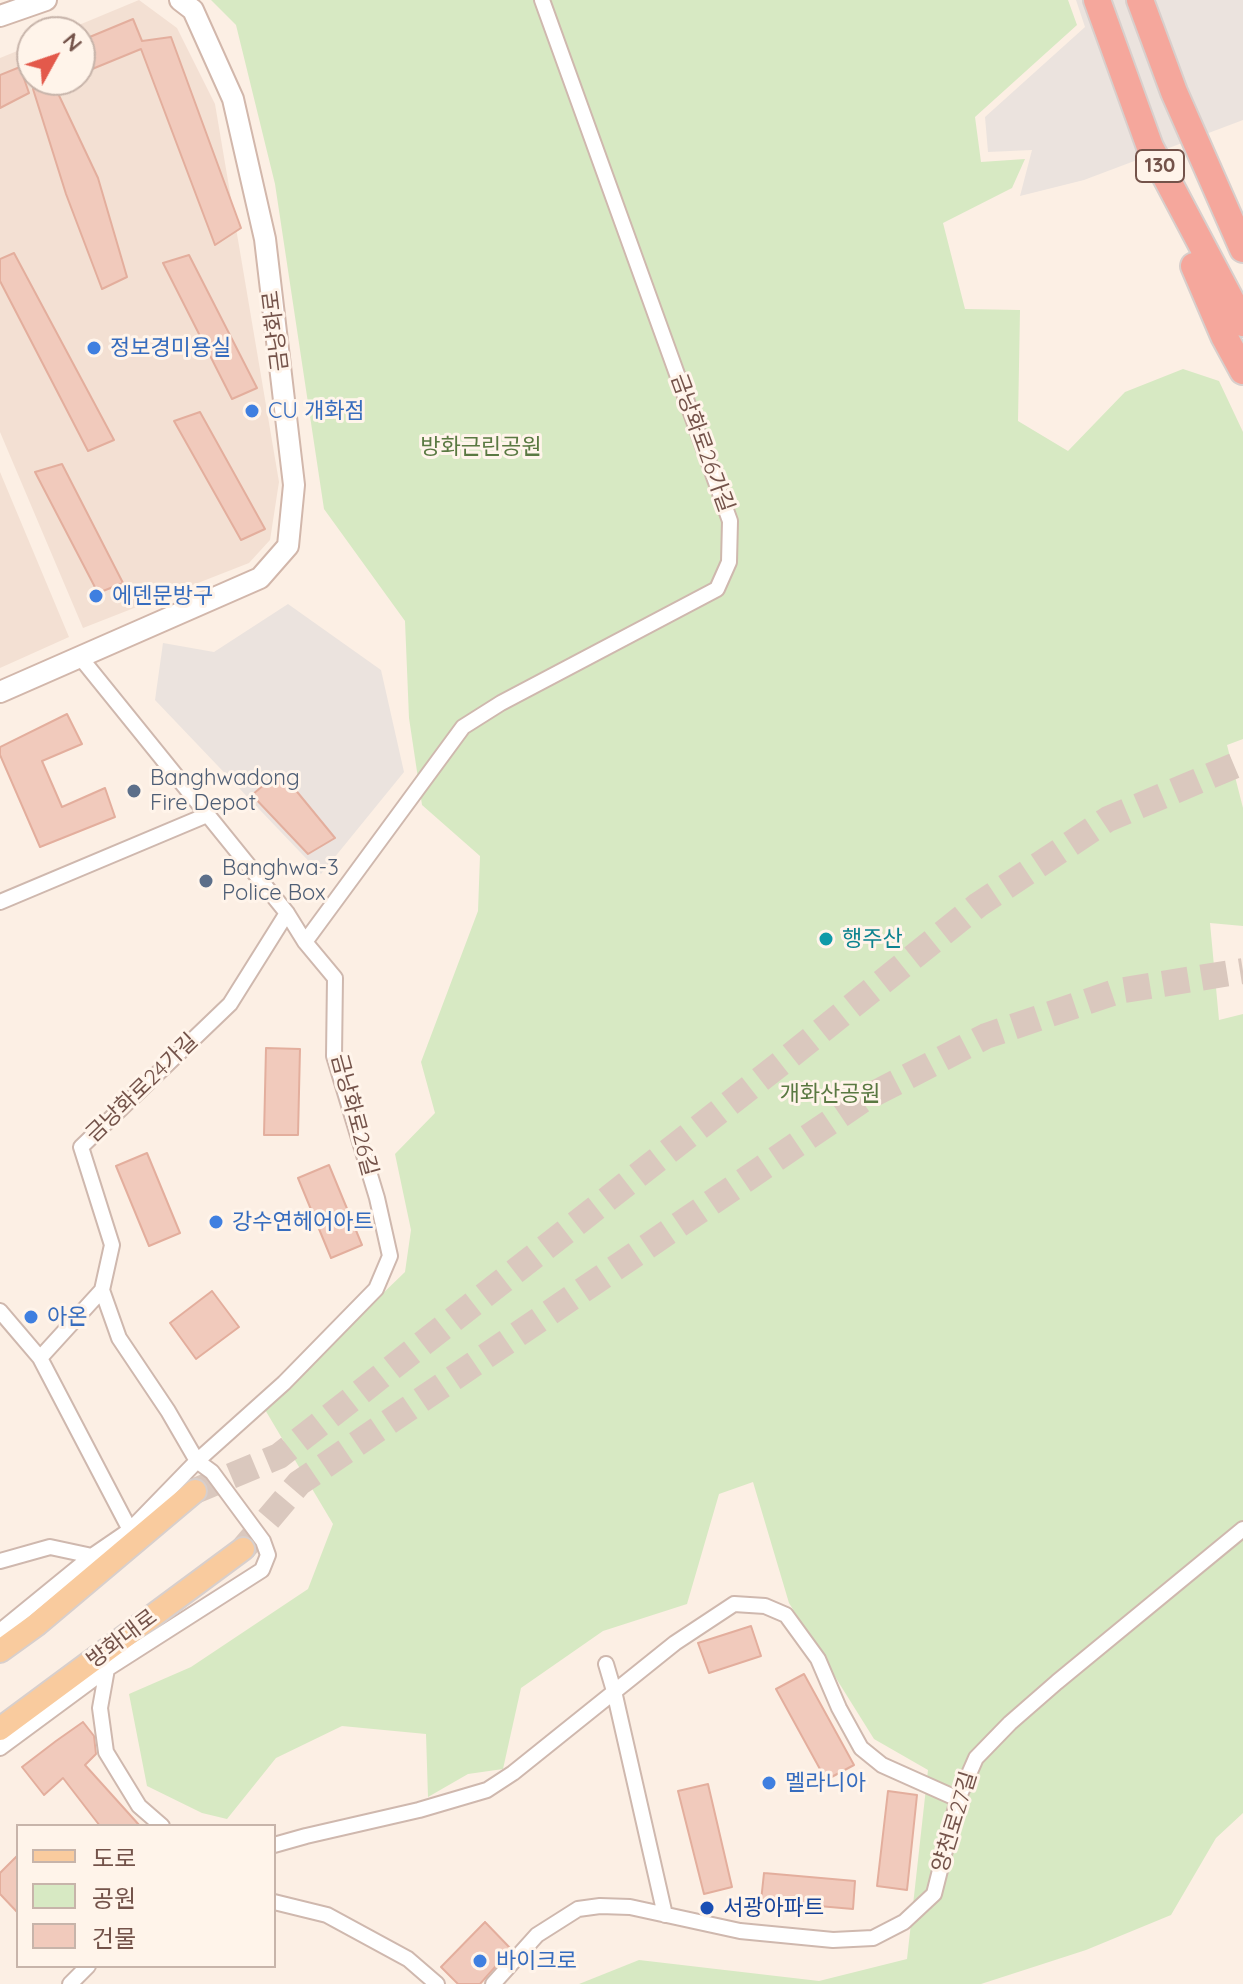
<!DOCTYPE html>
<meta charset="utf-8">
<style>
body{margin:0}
#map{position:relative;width:1243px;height:1984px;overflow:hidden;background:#fcefe4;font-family:Quicksand,"Noto Sans KR",sans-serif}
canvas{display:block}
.legend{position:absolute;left:16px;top:1824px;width:260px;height:144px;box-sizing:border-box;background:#fff4ea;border:2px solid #c7b4aa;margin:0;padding:10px 14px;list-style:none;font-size:24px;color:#74534a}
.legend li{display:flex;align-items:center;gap:16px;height:40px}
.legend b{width:40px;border:2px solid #c7b4aa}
.north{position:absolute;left:16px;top:16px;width:80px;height:80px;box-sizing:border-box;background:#fff4ea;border:2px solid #c7b4aa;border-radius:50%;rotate:50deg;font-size:22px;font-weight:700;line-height:32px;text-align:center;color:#74534a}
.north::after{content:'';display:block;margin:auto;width:28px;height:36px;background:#e3594b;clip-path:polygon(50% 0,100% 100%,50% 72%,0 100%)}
</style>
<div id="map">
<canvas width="1243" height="1984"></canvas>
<ul class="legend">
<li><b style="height:10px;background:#f9cb9e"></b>도로</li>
<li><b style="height:22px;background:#d7e9c3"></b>공원</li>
<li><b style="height:22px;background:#f1cabc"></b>건물</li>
</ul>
<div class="north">N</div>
</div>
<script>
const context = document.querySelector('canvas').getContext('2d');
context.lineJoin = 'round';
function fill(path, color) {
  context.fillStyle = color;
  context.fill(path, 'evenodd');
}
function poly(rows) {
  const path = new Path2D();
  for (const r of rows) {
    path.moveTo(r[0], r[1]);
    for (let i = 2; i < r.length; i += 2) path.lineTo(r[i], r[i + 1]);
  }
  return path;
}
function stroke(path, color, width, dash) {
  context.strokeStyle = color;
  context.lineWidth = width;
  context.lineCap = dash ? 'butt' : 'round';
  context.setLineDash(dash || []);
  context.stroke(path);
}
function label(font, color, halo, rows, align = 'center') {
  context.font = font + ' Quicksand,"Noto Sans KR",sans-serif';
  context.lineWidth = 6;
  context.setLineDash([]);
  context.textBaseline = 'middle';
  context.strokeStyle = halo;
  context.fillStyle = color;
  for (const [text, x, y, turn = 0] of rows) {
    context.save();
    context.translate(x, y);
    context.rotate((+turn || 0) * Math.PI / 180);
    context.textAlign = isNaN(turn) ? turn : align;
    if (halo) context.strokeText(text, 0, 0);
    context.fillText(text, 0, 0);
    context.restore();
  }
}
fill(poly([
 [139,0,177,28,215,104,279,482,270,540,249,563,83,628,0,432,0,58,32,45,32,80,80,80,80,32,62,32],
 [0,472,69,637,0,668]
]), '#f3e0d3');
fill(poly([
 [1076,0,1243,0,1243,120,1084,180,1020,196,1032,150,988,152,985,117,1085,27],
 [288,604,381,670,404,772,321,874,155,700,163,643,214,652]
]), '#ebe3de');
fill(poly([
 [211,0,1068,0,1077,25,975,117,981,162,1025,159,1012,188,943,223,965,309,1020,310,1018,421,1068,451,1125,392,1183,369,1219,381,1243,432,1243,739,1227,745,1243,808,1243,926,1210,923,1219,1020,1243,1014,1243,1813,1216,1838,1171,1915,1086,1950,981,1984,579,1984,639,1960,819,1981,907,1959,928,1770,874,1739,789,1603,753,1482,719,1494,687,1604,603,1631,521,1688,503,1769,468,1774,428,1797,426,1734,342,1726,276,1758,227,1819,202,1813,147,1786,129,1694,191,1667,308,1589,333,1524,264,1408,405,1272,411,1230,395,1154,435,1113,421,1062,478,911,480,856,422,805,409,718,405,621,324,509,275,184,236,25]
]), '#d7e9c3');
const building = poly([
 [133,19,142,41,171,37,241,228,215,245,141,49,80,74,80,41,133,19],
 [20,67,29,93,0,108,0,75,20,67],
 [55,87,98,178,127,277,102,289,66,194,33,89,55,87],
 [14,253,114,440,88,451,0,281,0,259,14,253],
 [189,255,257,388,232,399,163,263,189,255],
 [200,412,265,529,241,540,174,421,200,412],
 [62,464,123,583,98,593,35,472,62,464],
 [67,714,82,744,42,761,62,807,105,788,115,817,40,847,0,755,0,747,67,714],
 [280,771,335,838,308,854,252,795,280,771],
 [266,1048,300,1049,298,1135,264,1135,266,1048],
 [147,1153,180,1233,149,1246,116,1166,147,1153],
 [329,1165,362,1245,331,1258,298,1178,329,1165],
 [212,1291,239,1327,196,1359,170,1323,212,1291],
 [751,1626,761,1656,709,1673,698,1643,751,1626],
 [804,1674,854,1765,826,1780,776,1689,804,1674],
 [83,1722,94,1736,96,1754,85,1765,140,1826,100,1826,63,1778,44,1795,22,1767,56,1741,83,1722],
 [708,1784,732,1887,704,1894,678,1791,708,1784],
 [888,1791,917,1795,907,1890,877,1886,888,1791],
 [18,1855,18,1913,0,1894,0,1873,18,1855],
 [764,1873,855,1881,853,1909,761,1901,764,1873],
 [485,1922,511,1949,480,1984,458,1984,441,1967,485,1922]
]);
fill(building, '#f1cabc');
stroke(building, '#e3ae9d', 2);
stroke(poly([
 [195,1491,279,1456,785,1060,978,905,1108,819,1243,762],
 [243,1549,299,1483,864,1099,986,1036,1118,991,1243,971]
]), '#dac8be', 26, [26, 13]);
const street = poly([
 [80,657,287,913,305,942,335,978,334,1056,377,1198,390,1256,376,1289,284,1383,197,1461,168,1411,119,1338,102,1290],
 [0,902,207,815],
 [305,942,463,727,501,703,717,589,729,562,730,521,542,0],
 [0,1311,40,1358,130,1530],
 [40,1358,102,1290,112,1245,81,1147,230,1004,287,913],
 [0,1561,50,1547,92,1556],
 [0,1631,92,1556,130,1530,197,1461,212,1472,263,1541,268,1555,262,1570,107,1669,0,1748],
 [606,1664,614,1691,665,1915],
 [107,1669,100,1708,106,1752,139,1806,162,1826],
 [274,1845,306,1836,419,1810,487,1790,513,1773,675,1643,734,1604,765,1606,786,1615,818,1659,839,1708,861,1748,882,1765,958,1799],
 [274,1902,327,1915,408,1959,437,1984],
 [70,1984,88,1966],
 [493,1984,537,1935,578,1909,600,1906,630,1907,740,1931,833,1940,873,1938,904,1922,934,1894,958,1799,976,1758,1010,1723,1057,1682,1243,1529]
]);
const secondary = poly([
 [0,16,46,0],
 [0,692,260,578,288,546,294,485,265,239,233,99,193,10,180,0]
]);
const primary = poly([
 [0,1651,36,1625,195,1491],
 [0,1729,243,1549]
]);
const highway = poly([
 [1097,0,1150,147,1243,323],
 [1140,0,1174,92,1243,249],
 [1194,266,1224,336,1243,371]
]);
stroke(street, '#cfb8ae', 18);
stroke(secondary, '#d2b7ab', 24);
stroke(primary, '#d8cfcc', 26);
stroke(highway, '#d8cfcc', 30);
stroke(street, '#fff', 14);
stroke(secondary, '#fff', 20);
stroke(primary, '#f9cb9e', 22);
stroke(highway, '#f5a79c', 26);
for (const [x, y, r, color] of [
 [94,348,8,"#3f7fe0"],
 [252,411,8,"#3f7fe0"],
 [96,596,8,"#3f7fe0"],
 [134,791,8,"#5c6f8a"],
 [206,881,8,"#5c6f8a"],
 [826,939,8,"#0f9aa8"],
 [216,1222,8,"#3f7fe0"],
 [31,1317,8,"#3f7fe0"],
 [769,1783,8,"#3f7fe0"],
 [707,1908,8,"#1a4fb4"],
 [480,1961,8,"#3f7fe0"]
]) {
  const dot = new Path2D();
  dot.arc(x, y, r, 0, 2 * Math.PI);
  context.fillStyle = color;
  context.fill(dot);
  stroke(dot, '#fff4ea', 3);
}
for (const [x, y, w] of [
 [1160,166,48]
]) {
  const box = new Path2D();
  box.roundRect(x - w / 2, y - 16, w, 32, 6);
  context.fillStyle = '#fff4ea';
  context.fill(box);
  stroke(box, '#74534a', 2);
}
label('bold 20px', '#74534a', null, [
 ["130",1160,166]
]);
label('22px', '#74534a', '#fff4ea', [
 ["금낭화로",276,331,-97],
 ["금낭화로26가길",702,443,70],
 ["금낭화로24가길",142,1088,-44],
 ["금낭화로26길",354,1115,75],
 ["방화대로",122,1639,-37],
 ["양천로27길",955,1822,-73]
]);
label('22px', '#366cbe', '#fff4ea', [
 ["정보경미용실",110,348],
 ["CU 개화점",268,411],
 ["에덴문방구",112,596],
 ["강수연헤어아트",232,1222],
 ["아온",47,1317],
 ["멜라니아",785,1783],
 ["바이크로",496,1961]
], 'left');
label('22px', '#5a7942', '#fff4ea', [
 ["방화근린공원",481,447],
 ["개화산공원",830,1094]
]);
label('22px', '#4e5e75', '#fff4ea', [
 ["Banghwadong",150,778],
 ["Fire Depot",150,803],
 ["Banghwa-3",222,868],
 ["Police Box",222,893]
], 'left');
label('22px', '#0d838f', '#fff4ea', [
 ["행주산",842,939]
], 'left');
label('22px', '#164399', '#fff4ea', [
 ["서광아파트",723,1908]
], 'left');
</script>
